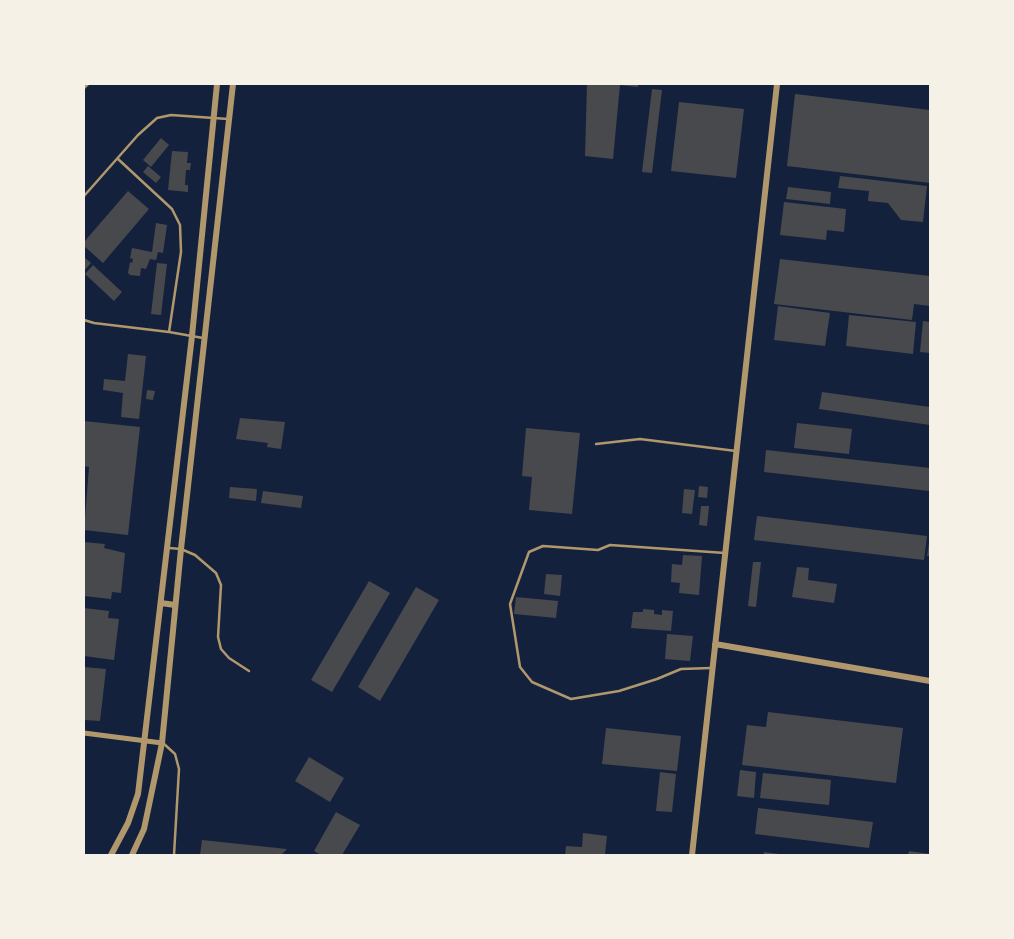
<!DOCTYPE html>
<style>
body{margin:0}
#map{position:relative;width:1014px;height:939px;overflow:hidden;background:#14213d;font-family:Poppins,sans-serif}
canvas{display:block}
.frame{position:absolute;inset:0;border:85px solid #f6f1e7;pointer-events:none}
</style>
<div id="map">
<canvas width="1014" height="939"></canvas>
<div class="frame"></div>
</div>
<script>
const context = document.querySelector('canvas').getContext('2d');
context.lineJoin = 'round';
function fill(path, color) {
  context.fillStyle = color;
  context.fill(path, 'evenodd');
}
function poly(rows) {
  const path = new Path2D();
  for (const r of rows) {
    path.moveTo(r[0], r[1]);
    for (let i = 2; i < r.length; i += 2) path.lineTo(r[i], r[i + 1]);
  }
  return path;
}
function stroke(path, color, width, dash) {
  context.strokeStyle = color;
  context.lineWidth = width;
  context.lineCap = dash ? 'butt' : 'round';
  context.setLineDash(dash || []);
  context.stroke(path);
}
fill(poly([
 [587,84,638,84,638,87,620,85,613,159,585,156],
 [652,89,662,90,652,173,642,172],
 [795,94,930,110,930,183,787,166],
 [679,102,744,109,736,178,671,171],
 [161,138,169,145,151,167,143,160],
 [172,151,188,152,187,163,191,163,190,170,186,170,185,185,188,185,188,192,168,190],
 [148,166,161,177,156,183,143,172],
 [840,176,927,186,923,222,901,220,888,203,868,201,869,191,838,188],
 [788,187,831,192,830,204,786,199],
 [128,191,149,209,103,263,84,246,84,242],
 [784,202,846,209,844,232,827,230,826,240,780,235],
 [156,223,167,225,163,253,158,252,156,260,150,259,146,269,141,268,140,276,130,275,128,273,130,262,132,263,133,259,130,258,132,248,152,252],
 [84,257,91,263,84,271],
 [780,259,930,276,930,306,914,304,912,320,774,304],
 [157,263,167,264,161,315,151,314],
 [93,265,122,292,114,301,85,274],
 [778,306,830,313,825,346,774,340],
 [849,315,916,322,913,354,846,346],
 [923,321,930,322,930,353,920,352],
 [128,354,146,356,139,419,121,417,123,393,103,390,104,379,125,381],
 [147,390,155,391,153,400,146,399],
 [822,392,930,407,930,425,819,409],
 [240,418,285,422,281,449,267,447,268,443,236,439],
 [84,421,140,427,128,535,84,530,89,467,84,466],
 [797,423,852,429,849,454,794,448],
 [526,428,580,433,572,514,529,510,532,477,522,476],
 [766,450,930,468,929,491,764,472],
 [699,486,708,487,707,498,698,497],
 [230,487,257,489,256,501,229,498],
 [684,489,695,490,692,514,682,513],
 [263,491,303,496,301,508,261,503],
 [701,506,709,506,707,526,699,525],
 [757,516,927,536,924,560,754,540],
 [84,542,105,544,104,548,125,553,121,593,112,592,111,599,84,596],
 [929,543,930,543,930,556,927,556],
 [683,555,702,556,699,595,679,593,680,583,671,582,672,564,682,565],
 [753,562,761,562,756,607,748,606],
 [797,567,809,568,808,580,837,584,834,603,792,597],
 [546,574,562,575,560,596,544,594],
 [369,581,390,593,332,692,311,680],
 [416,587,439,600,380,701,358,687],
 [516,597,558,601,556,618,514,614],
 [84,608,109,611,108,618,119,619,114,660,84,656],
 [643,609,654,610,654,614,662,615,662,610,673,611,671,631,631,628,633,612,643,612],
 [667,634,693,636,690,661,665,659],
 [84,667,106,669,100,721,84,720],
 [768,712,903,728,896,783,742,765,747,725,766,727],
 [606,728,681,736,677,771,602,764],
 [309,757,344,778,330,802,295,781],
 [740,770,756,772,754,798,737,796],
 [660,772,676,774,672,812,656,811],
 [763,773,831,780,829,805,760,798],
 [758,808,873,822,869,848,755,834],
 [336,812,360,825,342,855,321,855,314,851],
 [583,833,607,836,605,855,565,855,566,846,582,847],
 [202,840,287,849,281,855,200,855],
 [909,851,930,854,930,855,908,855],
 [764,852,779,854,779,855,764,855]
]), '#48494c');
stroke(poly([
 [84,88,88,84],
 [118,159,172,209,180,225,181,252,169,332],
 [84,196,138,135,157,118,171,115,228,119],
 [84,320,94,323,169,332,203,338],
 [596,444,640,439,736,451],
 [169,548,181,549,195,555,216,573,221,585,218,637,221,649,229,658,249,671],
 [711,668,681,669,657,679,619,691,571,699,532,682,520,667,510,604,529,552,543,546,598,550,610,545,725,553],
 [163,743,175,754,179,769,174,855]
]), '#b1986c', 2.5);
stroke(poly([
 [84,733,162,743]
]), '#b1986c', 5);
stroke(poly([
 [161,603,175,605],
 [715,644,930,681],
 [111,855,128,823,138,794,192,336,217,84],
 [132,855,144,829,162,743,181,549,233,84],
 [692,855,777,84]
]), '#b1986c', 6);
</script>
